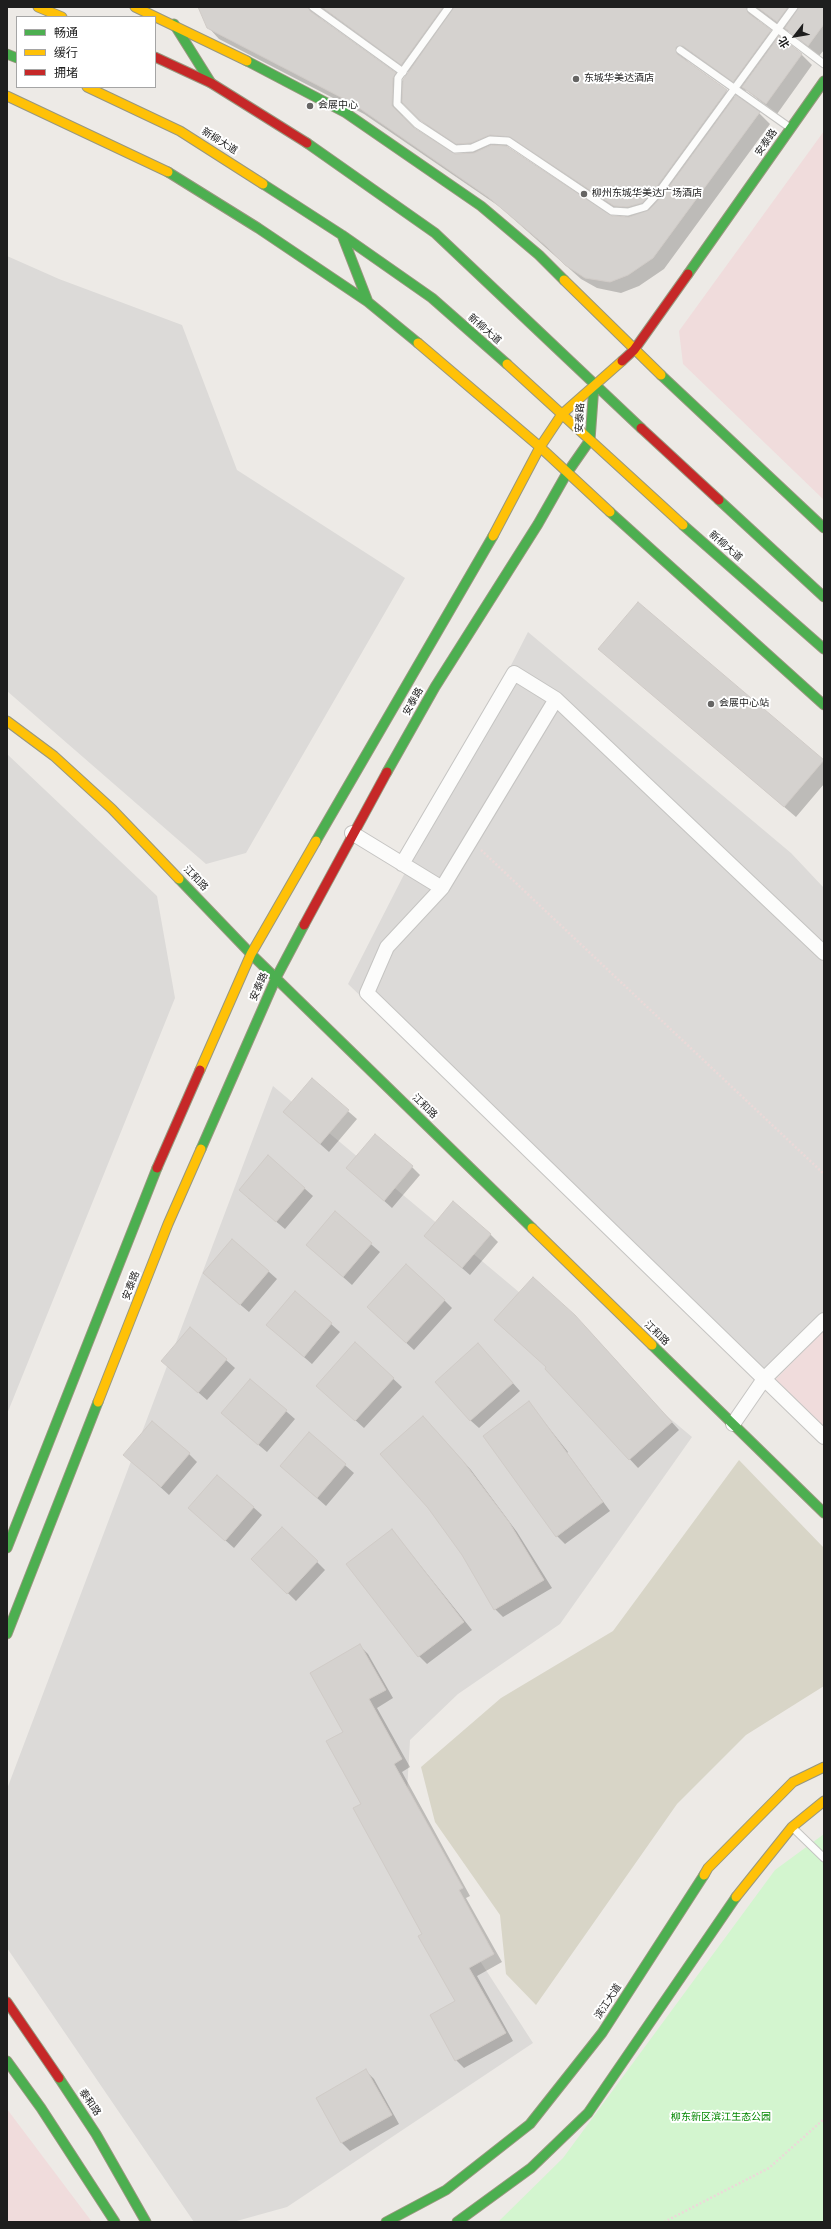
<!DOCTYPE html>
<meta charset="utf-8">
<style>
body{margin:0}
#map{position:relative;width:831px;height:2229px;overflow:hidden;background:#edeae6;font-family:Overpass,"Noto Sans SC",sans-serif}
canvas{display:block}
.frame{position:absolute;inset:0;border:8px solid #1e1e1e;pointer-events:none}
.legend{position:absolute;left:16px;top:16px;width:140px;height:72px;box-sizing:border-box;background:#fff;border:1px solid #a5a5a5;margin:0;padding:5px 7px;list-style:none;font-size:12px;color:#1e1e1e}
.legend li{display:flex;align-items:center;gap:8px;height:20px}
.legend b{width:20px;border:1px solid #a5a5a5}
.north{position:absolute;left:775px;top:16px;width:40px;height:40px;-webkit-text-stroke:3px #fff;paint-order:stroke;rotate:239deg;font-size:11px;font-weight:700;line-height:16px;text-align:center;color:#1e1e1e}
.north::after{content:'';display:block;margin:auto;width:14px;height:18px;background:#1e1e1e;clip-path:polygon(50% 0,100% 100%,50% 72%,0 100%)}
</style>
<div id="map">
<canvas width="831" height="2229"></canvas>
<div class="frame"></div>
<ul class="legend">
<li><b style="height:5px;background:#4caf50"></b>畅通</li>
<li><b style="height:5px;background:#ffc107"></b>缓行</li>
<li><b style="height:5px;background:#c62828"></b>拥堵</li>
</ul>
<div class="north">北</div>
</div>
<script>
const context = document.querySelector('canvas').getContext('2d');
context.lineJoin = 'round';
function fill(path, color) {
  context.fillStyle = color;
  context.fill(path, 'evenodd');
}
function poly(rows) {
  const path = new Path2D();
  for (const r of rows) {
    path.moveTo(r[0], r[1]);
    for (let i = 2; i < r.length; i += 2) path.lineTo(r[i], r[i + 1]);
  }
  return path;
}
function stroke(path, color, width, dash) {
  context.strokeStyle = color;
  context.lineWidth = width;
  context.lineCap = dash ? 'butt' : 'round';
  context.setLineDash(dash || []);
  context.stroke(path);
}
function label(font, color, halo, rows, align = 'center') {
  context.font = font + ' Overpass,"Noto Sans SC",sans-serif';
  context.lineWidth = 4;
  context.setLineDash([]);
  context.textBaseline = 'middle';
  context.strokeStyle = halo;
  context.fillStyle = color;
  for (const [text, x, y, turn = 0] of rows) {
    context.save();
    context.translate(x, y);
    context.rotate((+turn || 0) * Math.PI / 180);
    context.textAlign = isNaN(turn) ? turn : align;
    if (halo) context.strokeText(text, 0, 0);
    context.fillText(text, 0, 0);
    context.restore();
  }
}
fill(poly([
 [7,256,59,279,182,325,237,470,405,578,246,853,206,864,7,691],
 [528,632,791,853,824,888,824,1330,768,1387,348,984],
 [7,754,157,896,175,998,7,1414],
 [273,1086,692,1437,560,1624,458,1694,410,1740,404,1843,533,2043,287,2207,233,2222,194,2222,7,1948,7,1789]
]), '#dcdad8');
fill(poly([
 [824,131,824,500,683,364,679,331],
 [824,1330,824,1446,768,1387],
 [7,2109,92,2222,7,2222]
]), '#f0dcdc');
fill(poly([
 [739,1460,824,1548,824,1686,746,1735,677,1804,536,2005,506,1974,500,1915,435,1822,421,1767,501,1698,613,1631]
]), '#d8d5c7');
fill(poly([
 [824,1834,824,2222,498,2222,563,2158,775,1870]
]), '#d3f5cf');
fill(poly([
 [199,7,824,7,824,50,819,56,789,31,788,32,765,15,758,16,758,22,778,39,779,38,802,55,812,65,777,114,746,90,745,92,686,57,687,62,735,98,759,113,770,124,664,269,639,286,621,293,597,288,581,279,500,207,364,114,219,39,208,27],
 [328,13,409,72,404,82,395,74,320,19,319,15],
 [403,102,432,131,468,154,455,155,414,130,403,117],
 [504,146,520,147,627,218,611,217],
 [638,603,824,762,824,784,796,817,599,649],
 [312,1080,357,1119,329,1152,284,1112],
 [412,1167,420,1175,392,1208,348,1168],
 [304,1188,313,1196,285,1229,248,1198],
 [335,1213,380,1252,352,1285,307,1245],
 [490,1234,498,1242,470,1275,434,1244],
 [268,1271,277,1279,249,1312,212,1281],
 [295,1292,340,1332,312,1364,276,1333],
 [444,1300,452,1308,414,1350,376,1315],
 [583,1324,679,1430,638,1468,546,1369],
 [190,1328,235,1368,207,1400,162,1361],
 [356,1344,402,1387,364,1428,326,1394],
 [486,1353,520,1391,479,1428,470,1420],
 [250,1380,295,1419,267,1452,230,1421],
 [529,1403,568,1452,567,1453,610,1511,565,1544,557,1536,485,1436],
 [423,1417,471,1470,517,1532,552,1588,503,1617,495,1609],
 [309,1434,354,1473,326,1506,281,1466],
 [189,1454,197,1462,169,1495,125,1455],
 [253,1507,262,1515,234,1548,189,1508],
 [392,1530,472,1630,427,1664,419,1656],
 [253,1559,317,1562,325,1570,296,1601],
 [360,1646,368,1654,393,1698,377,1708,410,1767,402,1772,470,1896,466,1898,502,1962,477,1976,513,2041,464,2068,456,2060,456,2001,363,1804,344,1732],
 [366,2071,374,2079,399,2124,350,2151,342,2143,317,2098]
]), '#0003');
const building = poly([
 [198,7,308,7,310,11,396,73,393,78,392,106,414,128,455,154,474,153,491,145,506,146,612,216,629,217,649,210,663,195,736,95,760,112,653,258,628,275,610,282,585,278,565,265,546,246,488,197,352,103,207,28,198,7],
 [322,7,443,7,401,65,322,7],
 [454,7,747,7,748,13,771,30,733,82,683,46,676,47,677,54,727,90,655,189,642,203,627,207,614,206,510,137,490,135,471,143,456,144,420,120,402,102,403,80,454,7],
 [757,7,788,7,777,22,757,7],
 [799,7,824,7,824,24,808,46,785,28,799,7],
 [779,36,802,54,766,104,742,87,779,36],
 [638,602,824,760,784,807,598,649,638,602],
 [312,1078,349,1110,320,1144,283,1112,312,1078],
 [375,1134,413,1166,384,1201,346,1168,375,1134],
 [268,1155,305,1188,276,1222,239,1190,268,1155],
 [453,1201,491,1234,462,1268,424,1236,453,1201],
 [335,1211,372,1243,343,1277,306,1245,335,1211],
 [232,1239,269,1271,240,1305,203,1273,232,1239],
 [406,1264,445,1300,406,1343,367,1307,406,1264],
 [533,1277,575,1315,672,1422,629,1460,545,1369,546,1367,494,1320,533,1277],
 [295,1291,332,1323,304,1357,266,1325,295,1291],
 [190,1327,227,1359,198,1393,161,1361,190,1327],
 [355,1342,394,1378,355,1421,316,1386,355,1342],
 [478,1343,513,1383,470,1421,435,1382,478,1343],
 [250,1379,287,1410,258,1445,221,1413,250,1379],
 [529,1401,603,1502,556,1537,483,1436,529,1401],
 [423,1416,463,1461,509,1522,544,1580,494,1610,462,1555,428,1508,380,1454,423,1416],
 [152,1421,190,1453,161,1487,123,1455,152,1421],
 [309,1432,346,1464,317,1498,280,1466,309,1432],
 [217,1475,254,1507,225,1541,188,1508,217,1475],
 [282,1527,318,1561,287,1594,251,1559,282,1527],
 [392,1529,464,1622,418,1657,346,1564,392,1529],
 [360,1644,386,1690,369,1699,402,1759,394,1764,463,1888,459,1890,494,1954,469,1968,506,2033,455,2061,430,2015,455,2001,418,1936,422,1934,353,1808,361,1804,326,1741,343,1732,310,1673,360,1644],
 [366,2069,392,2115,341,2143,316,2098,366,2069]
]);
fill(building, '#d5d2cf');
stroke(building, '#d0cbc7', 1);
const lane = poly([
 [313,7,403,72],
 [449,7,398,78,397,104,417,124,455,149,472,148,490,140,508,141,612,211,628,212,645,207,659,192,794,7],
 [751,9,824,64],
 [680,50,789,127],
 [793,1828,824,1858]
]);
const street = poly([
 [352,833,442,888,556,699],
 [402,864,514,673,556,699,824,953],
 [442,888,387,947,367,993,824,1437],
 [733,1424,764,1379,824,1320]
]);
const fast = poly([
 [174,24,211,83],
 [7,54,17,58],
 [247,61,346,113,481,206,539,255,564,280],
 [307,143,435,233,641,428],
 [168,172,258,228,368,302,418,343],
 [263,184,342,235,432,298,507,364],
 [342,235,368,302],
 [688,274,824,81],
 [661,375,824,528],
 [719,500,824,597],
 [610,512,824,705],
 [683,525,824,649],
 [387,772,435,687,538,524,567,473,590,440,594,385],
 [316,841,493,536],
 [179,879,251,954,532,1228],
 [201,1149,276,978,304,925],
 [652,1345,824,1513],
 [7,1548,157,1168],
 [7,1634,98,1402],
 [7,2061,41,2108,115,2222],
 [59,2078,96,2134,146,2222],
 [386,2222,446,2190,530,2124,602,2033,704,1875],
 [457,2222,531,2168,588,2113,736,1897]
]);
const slow = poly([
 [38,7,62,17],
 [135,7,247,61],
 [87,87,180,131,263,184],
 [7,96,168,172],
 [564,280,661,375],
 [418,343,540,447,610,512],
 [507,364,683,525],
 [493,536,540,447,562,414,622,361],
 [7,721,54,756,112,809,179,879],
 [200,1070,251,954,316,841],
 [532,1228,652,1345],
 [98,1402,168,1224,201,1149],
 [704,1875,708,1868,793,1782,824,1767],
 [736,1897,792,1827,824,1801]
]);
const jam = poly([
 [155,57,211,83,307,143],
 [622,361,634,350,688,274],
 [641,428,719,500],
 [304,925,387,772],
 [157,1168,200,1070],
 [7,2002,59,2078]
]);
stroke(lane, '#c5c4c2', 9);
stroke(street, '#c5c4c2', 16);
stroke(fast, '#98977e', 11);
stroke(slow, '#98977e', 11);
stroke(jam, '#98977e', 11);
stroke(poly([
 [481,850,824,1174],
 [664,2222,769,2168,824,2119]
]), '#ebd9d8', 2.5, [2, 2]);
stroke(lane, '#fcfcfb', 7);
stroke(street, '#fcfcfb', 14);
stroke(fast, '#4caf50', 9);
stroke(slow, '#ffc107', 9);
stroke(jam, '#c62828', 9);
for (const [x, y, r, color] of [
 [576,79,4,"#666564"],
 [310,106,4,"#666564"],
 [584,194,4,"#666564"],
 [711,704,4,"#666564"]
]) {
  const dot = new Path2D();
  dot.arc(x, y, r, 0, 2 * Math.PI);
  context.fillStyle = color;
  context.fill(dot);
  stroke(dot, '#fff', 1.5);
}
label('10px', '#1e1e1e', '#fff', [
 ["东城华美达酒店",584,79],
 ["会展中心",318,106],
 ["柳州东城华美达广场酒店",592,194],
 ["会展中心站",719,704]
], 'left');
label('10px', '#1e1e1e', '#fff', [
 ["新柳大道",219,142,32],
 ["安泰路",767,143,-55],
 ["新柳大道",484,330,41],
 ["安泰路",581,418,-87],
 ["新柳大道",725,547,41],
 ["安泰路",414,702,-61],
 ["江和路",195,879,46],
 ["安泰路",260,987,-66],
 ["江和路",424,1107,44],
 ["安泰路",132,1286,-69],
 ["江和路",656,1334,44],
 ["滨江大道",609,2002,-57],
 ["泰和路",89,2103,56]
]);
label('10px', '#038701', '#fff', [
 ["柳东新区滨江生态公园",721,2118]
]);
</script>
